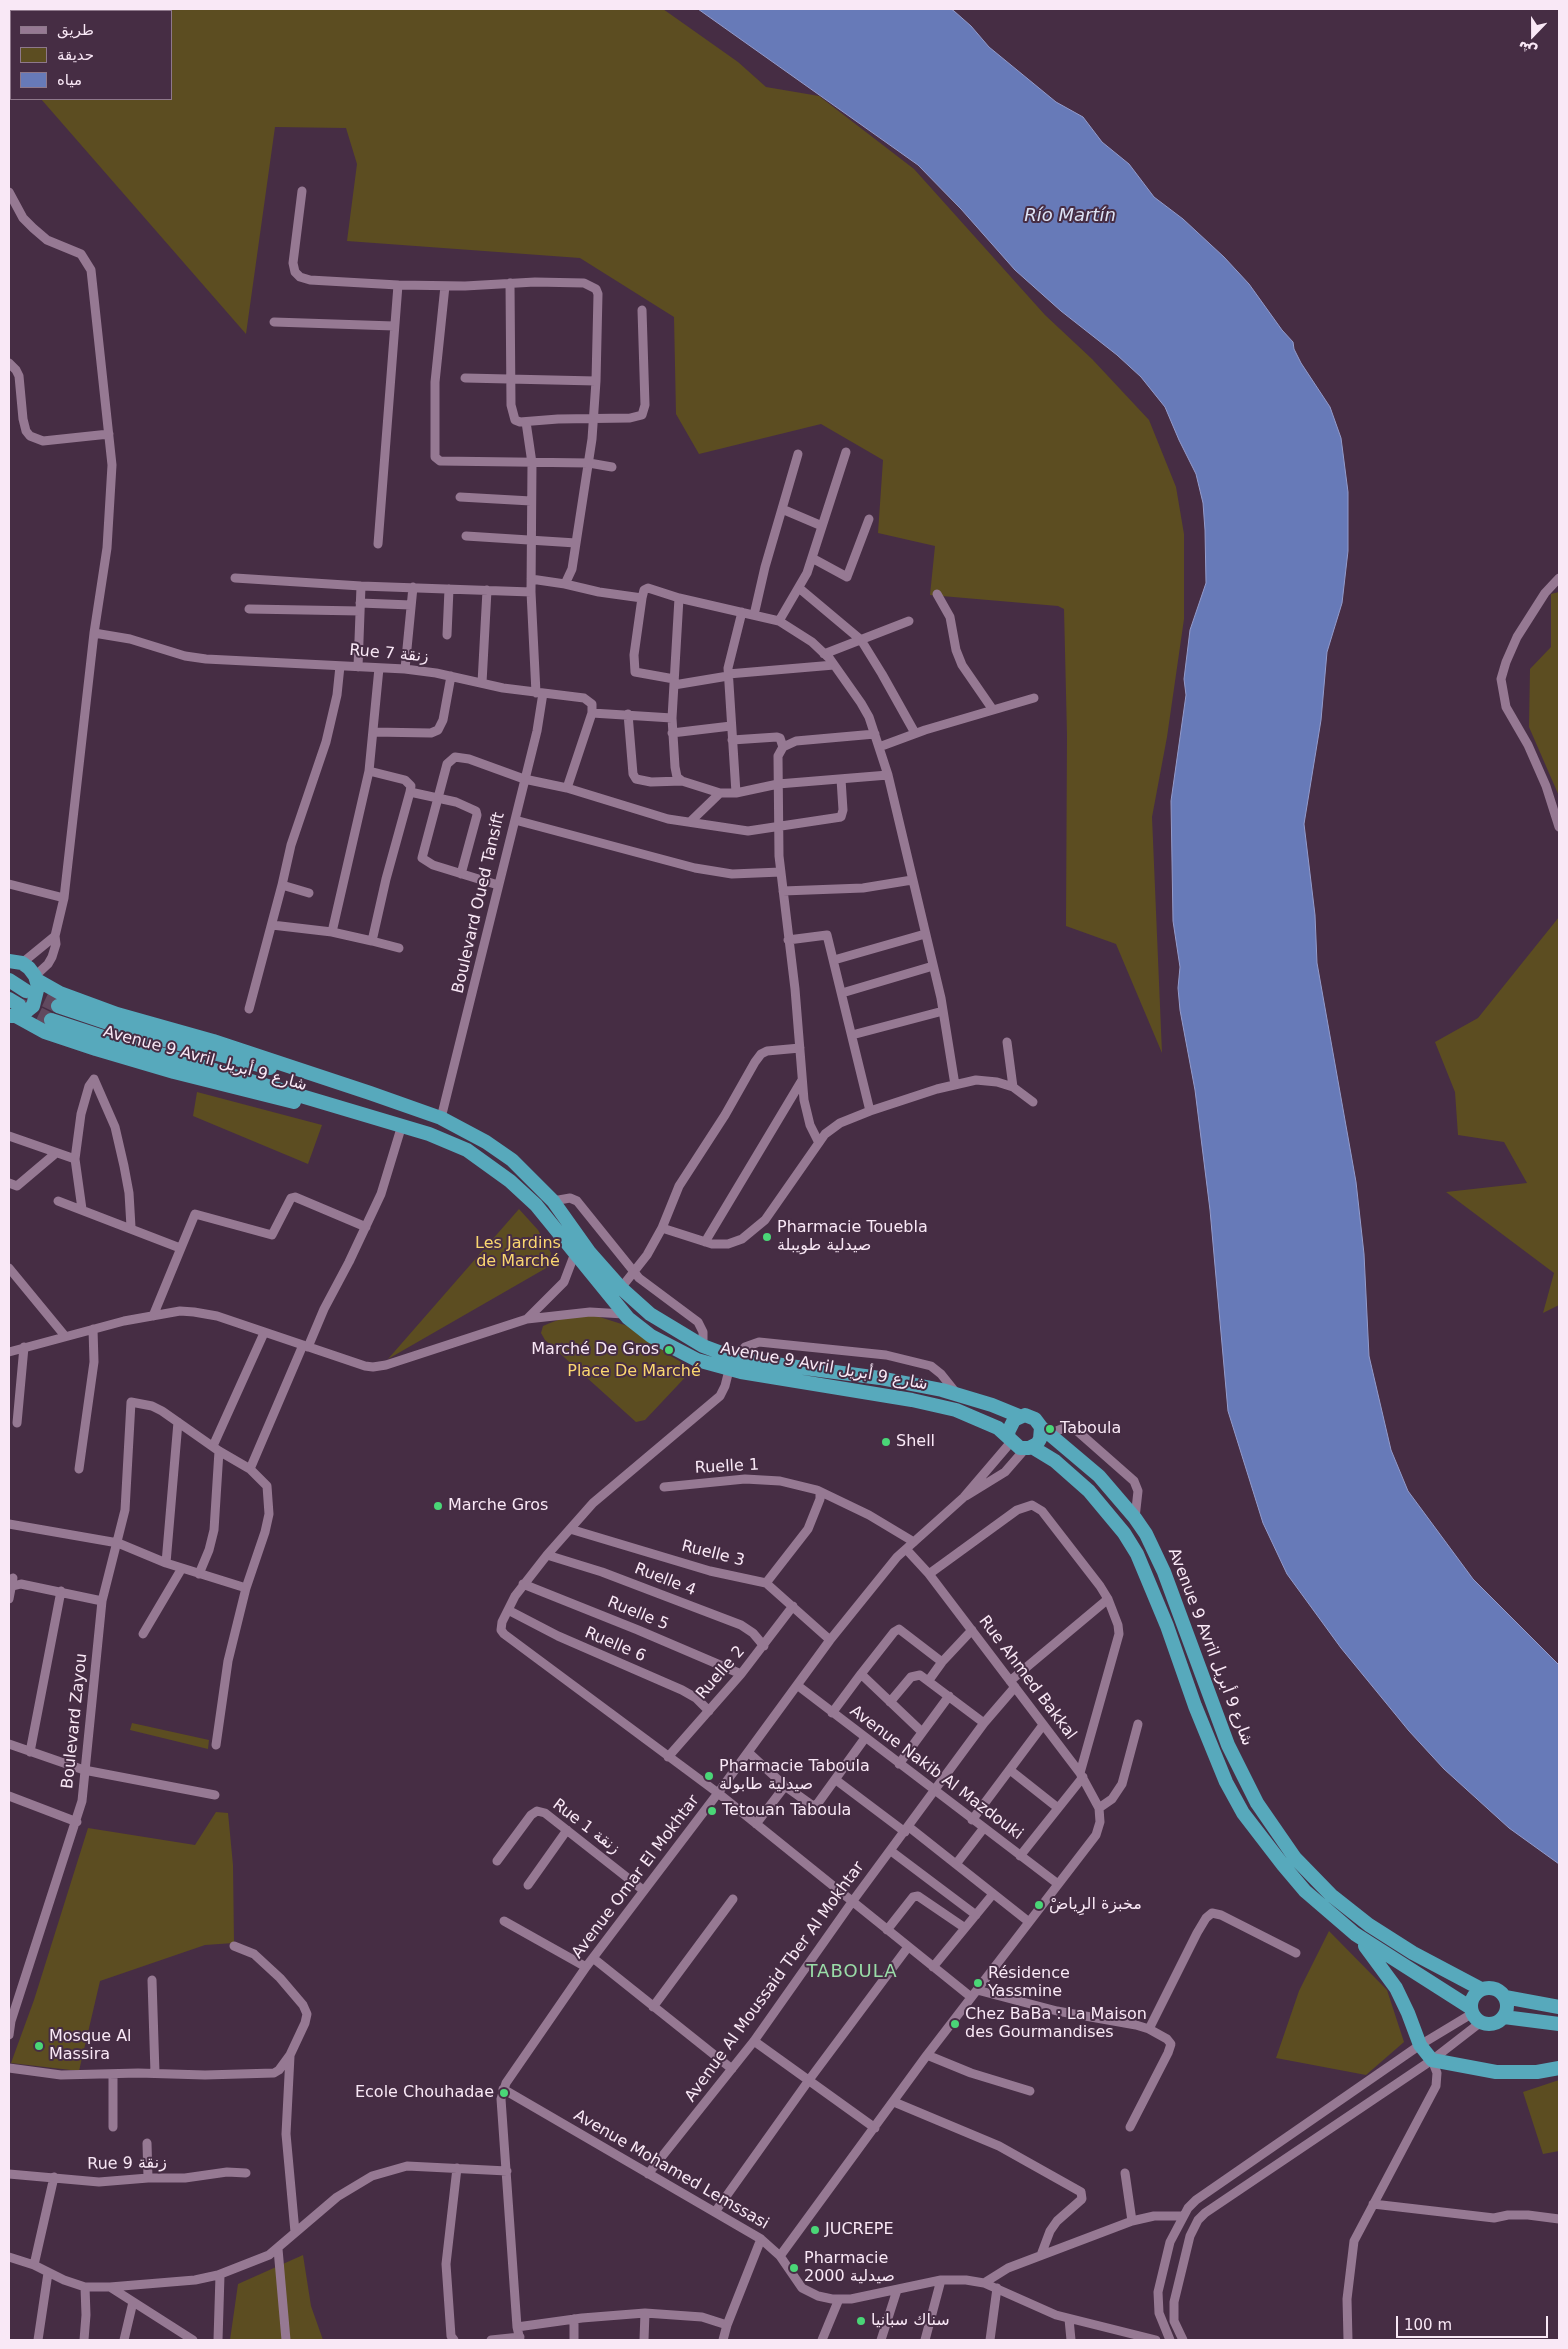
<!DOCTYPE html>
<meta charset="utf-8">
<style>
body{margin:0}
#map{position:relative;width:1568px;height:2349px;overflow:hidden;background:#462d44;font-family:"DejaVu Sans",Vazirmatn,sans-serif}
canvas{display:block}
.frame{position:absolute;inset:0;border:10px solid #f9e8f6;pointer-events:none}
.legend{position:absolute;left:10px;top:10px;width:162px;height:90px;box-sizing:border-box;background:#462d44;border:1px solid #8e788b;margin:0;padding:6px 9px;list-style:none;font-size:15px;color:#f9e8f6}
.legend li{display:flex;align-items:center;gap:10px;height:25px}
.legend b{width:25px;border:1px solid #8e788b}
.north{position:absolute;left:1508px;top:10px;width:50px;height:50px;-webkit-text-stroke:4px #462d44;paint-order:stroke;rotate:202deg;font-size:14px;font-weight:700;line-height:20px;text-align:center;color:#f9e8f6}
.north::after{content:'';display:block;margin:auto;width:18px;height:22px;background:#f9e8f6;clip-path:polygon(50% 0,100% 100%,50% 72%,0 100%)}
.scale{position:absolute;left:1396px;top:2316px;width:152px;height:22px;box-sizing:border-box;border:2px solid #f9e8f6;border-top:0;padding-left:6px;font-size:15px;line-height:18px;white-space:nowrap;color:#f9e8f6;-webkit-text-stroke:4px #462d44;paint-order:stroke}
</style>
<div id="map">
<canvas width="1568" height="2349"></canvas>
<div class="frame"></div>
<ul class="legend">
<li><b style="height:6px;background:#967993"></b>طريق</li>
<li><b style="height:14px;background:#5c4d21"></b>حديقة</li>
<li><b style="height:14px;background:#677ab8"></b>مياه</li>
</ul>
<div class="north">ش</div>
<div class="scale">100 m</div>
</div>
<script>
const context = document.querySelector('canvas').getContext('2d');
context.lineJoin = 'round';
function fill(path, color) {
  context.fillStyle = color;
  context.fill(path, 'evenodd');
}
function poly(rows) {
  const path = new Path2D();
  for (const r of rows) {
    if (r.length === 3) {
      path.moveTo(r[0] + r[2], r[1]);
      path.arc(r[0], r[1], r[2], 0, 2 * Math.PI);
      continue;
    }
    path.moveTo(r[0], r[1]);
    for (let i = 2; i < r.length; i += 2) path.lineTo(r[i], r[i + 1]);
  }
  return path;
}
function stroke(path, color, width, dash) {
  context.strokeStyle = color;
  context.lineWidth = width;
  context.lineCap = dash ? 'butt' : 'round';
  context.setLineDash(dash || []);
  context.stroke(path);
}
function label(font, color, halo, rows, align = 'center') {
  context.font = font + ' "DejaVu Sans",Vazirmatn,sans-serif';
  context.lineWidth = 4;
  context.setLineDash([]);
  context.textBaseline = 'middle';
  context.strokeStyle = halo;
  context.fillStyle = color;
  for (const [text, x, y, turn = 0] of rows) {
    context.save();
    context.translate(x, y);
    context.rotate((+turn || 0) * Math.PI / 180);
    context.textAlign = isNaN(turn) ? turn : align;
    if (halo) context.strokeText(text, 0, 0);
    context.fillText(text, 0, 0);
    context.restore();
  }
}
fill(poly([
 [9,9,663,9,738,62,766,87,819,96,914,169,1045,315,1092,359,1149,420,1176,487,1184,534,1184,619,1167,737,1152,817,1162,1053,1116,944,1066,926,1067,735,1064,609,1058,606,930,595,935,546,878,533,883,460,821,424,699,454,676,414,674,317,580,258,347,241,357,164,346,128,275,127,246,334,41,99,171,99,171,11,11,11,11,76,9,76],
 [1559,592,1559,796,1529,727,1530,669,1551,647,1551,594],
 [1559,917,1559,1305,1543,1313,1554,1273,1446,1192,1527,1183,1504,1142,1458,1135,1455,1092,1435,1042,1478,1018],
 [197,1092,322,1125,308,1164,193,1116],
 [519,1209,538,1230,551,1253,548,1267,388,1359],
 [587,1313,631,1327,654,1341,669,1355,693,1369,645,1420,636,1422,545,1340,541,1333,543,1326,550,1323,572,1315],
 [132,1723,209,1740,208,1749,130,1730],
 [216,1812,228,1813,233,1865,234,1943,205,1945,100,1981,79,2071,11,2063,34,2000,88,1828,195,1845],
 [1329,1931,1387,1990,1404,2042,1366,2075,1276,2058,1299,1991],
 [1559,2080,1559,2151,1543,2154,1523,2092],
 [303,2255,311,2306,323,2340,230,2340,238,2284]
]), '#5c4d21');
const water = poly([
 [698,9,951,9,954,11,971,26,989,47,1056,102,1083,117,1102,142,1129,164,1154,197,1183,219,1224,257,1249,284,1282,330,1293,342,1294,349,1301,363,1330,407,1341,438,1348,492,1348,551,1342,603,1327,652,1321,720,1304,824,1315,915,1317,963,1356,1182,1364,1254,1369,1356,1391,1450,1408,1491,1473,1579,1559,1665,1559,1864,1509,1828,1444,1769,1409,1731,1341,1648,1287,1574,1263,1523,1228,1411,1210,1210,1195,1090,1180,1010,1178,988,1180,967,1173,921,1171,801,1186,695,1184,679,1190,630,1206,583,1205,530,1203,503,1196,474,1179,440,1165,407,1141,377,1117,355,1061,311,1015,270,961,209,918,165,698,9]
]);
fill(water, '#677ab8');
stroke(water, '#939bcb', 1);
stroke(poly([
 [26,991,58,1006],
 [20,1005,51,1020]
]), '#61495f', 14, [14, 7]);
stroke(poly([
 [302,191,293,263,295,272,300,277,310,280,398,285,465,286,535,282,584,283,596,289,598,294,596,381,592,439,572,569,565,584,531,579],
 [9,192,23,218,33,228,47,240,81,254,91,270,112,465,107,548,94,633,64,898,55,936,56,944,52,957,48,964,35,976],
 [510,283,511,405,515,420,520,422,558,419,630,418,642,415,645,405,642,310],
 [445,286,435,382,435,457,440,461,589,463,612,467],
 [274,322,394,326],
 [9,363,16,370,19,376,23,419,26,431,30,436,43,441,109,434],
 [465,378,596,381],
 [526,422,532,463,531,592,536,693],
 [460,497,531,501],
 [782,509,822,526],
 [466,536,576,543],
 [378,544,398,285],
 [812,558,847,577,869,519],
 [235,578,361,586,531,592],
 [1559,578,1545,593,1517,637,1506,662,1501,679,1506,707,1528,745,1546,786,1559,827],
 [565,584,599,592,642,598,634,655,635,672,674,679],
 [799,588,861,640,882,674,915,733],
 [937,594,950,617,956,650,962,665,993,710],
 [642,598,644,590,648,588,679,598],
 [360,603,411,605],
 [249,609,360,611],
 [754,615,765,567,798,454],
 [779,621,812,642,830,659,861,703,869,717,888,775,941,998,955,1085],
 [94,633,130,639,185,656,206,659,405,669,436,673,503,688,584,698,592,704,592,713,672,718],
 [447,635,449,589],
 [824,654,909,621],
 [358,667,361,586],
 [405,669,413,587],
 [728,674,834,665],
 [482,683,487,590],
 [674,685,728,676],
 [628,714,633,774,636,779,651,782,682,781],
 [373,732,431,733,438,730,443,720,451,676],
 [672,733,731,726],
 [732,740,777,737,780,738,783,747],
 [879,747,925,730,1034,698],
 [567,788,592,713],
 [410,792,456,802,476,811,477,815,461,874],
 [720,793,682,781,677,777,675,767,672,718,679,598,779,621,807,573,846,452],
 [736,793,728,668,742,612],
 [515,820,695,868,732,874,781,872],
 [690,822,720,793,736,793,778,784,888,775],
 [9,884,64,898],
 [498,885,433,865,422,858,447,764,455,757,469,759,524,779,567,788,668,819,748,831,841,817,843,810,841,779],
 [783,891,863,888,912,880],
 [309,893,282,885,291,845,326,742,337,695,340,666],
 [272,925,332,932,369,771,379,668],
 [332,932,372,941,386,879,410,792,411,786,405,780,369,771],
 [788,940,827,935,870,1111],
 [372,941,399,948],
 [834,960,925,934],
 [22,963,55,936],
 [842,993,933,966],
 [249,1009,282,885],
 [852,1035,943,1011],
 [1007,1042,1013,1087],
 [441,1118,537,731,543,693],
 [9,1136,75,1159],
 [818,1141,810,1125,804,1100,795,989,779,856,778,756,783,747,796,741,875,734],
 [9,1183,17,1186,56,1153],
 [58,1201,180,1248],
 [553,1201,570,1198,577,1201,639,1278,698,1322,703,1332,703,1346],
 [82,1209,75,1159,81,1114,89,1086,94,1079,115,1127,124,1166,129,1193,131,1227],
 [662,1228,712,1244,728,1244,742,1239,765,1220,825,1134,840,1123,870,1111,937,1089,976,1080,997,1082,1013,1087,1033,1102],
 [705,1242,802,1080],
 [9,1268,65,1336],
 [621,1288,647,1255,662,1228,679,1186,725,1115,755,1062,761,1054,767,1051,800,1048],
 [153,1316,195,1214,272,1235,291,1198,295,1197,366,1227],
 [527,1319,564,1282,575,1253],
 [308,1347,324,1309,349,1262,381,1194,402,1125],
 [9,1352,124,1321,180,1311,194,1312,217,1316,365,1366,373,1367,386,1365,527,1319,590,1312,624,1314],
 [735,1358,745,1347,759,1342,886,1355,931,1366,941,1374,957,1394],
 [729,1370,725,1386,720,1396,593,1503,547,1555,515,1596,502,1622,501,1630,504,1634,718,1793,971,1997],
 [17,1423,24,1347],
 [1049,1434,1064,1428,1075,1429,1134,1481,1138,1491,1135,1518],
 [213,1446,264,1333],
 [79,1469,94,1362,93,1329],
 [250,1469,303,1345],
 [664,1487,745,1479,780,1481,817,1490,869,1515,914,1542],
 [966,1496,1005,1472,1025,1449],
 [9,1524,118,1543,166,1563,246,1588],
 [570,1529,710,1571,766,1583,830,1640],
 [547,1555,602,1572,741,1625,753,1633,764,1646],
 [166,1563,178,1422],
 [199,1574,209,1550,214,1530,219,1451],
 [929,1574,1017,1510,1032,1505,1042,1511,1100,1586,1108,1599,1118,1625,1119,1634,1080,1773],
 [766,1583,808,1529,820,1499,820,1492],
 [523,1584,638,1630,741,1674],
 [9,1587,21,1584,102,1601],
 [9,1599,13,1578],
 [508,1610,558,1636,682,1690,696,1698,709,1711],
 [143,1634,182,1568],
 [861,1674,894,1632,899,1629,942,1662],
 [929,1680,942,1662,972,1630],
 [1010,1681,1108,1599],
 [797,1685,1058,1884],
 [890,1702,911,1677,920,1675,984,1723],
 [832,1713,861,1674,922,1732],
 [9,1744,84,1770,215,1795],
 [30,1752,61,1591],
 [748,1752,785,1786,813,1806,818,1803,865,1738],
 [668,1757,741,1674,793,1606],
 [899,1764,949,1696],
 [1010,1770,1058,1808],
 [836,1780,905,1832],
 [9,1796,77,1822],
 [1099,1808,1112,1799,1122,1784,1138,1724],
 [972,1820,1043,1725],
 [756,1824,785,1786],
 [909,1827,1029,1922],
 [891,1851,976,1915],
 [1020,1856,1083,1777],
 [497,1861,531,1815,537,1811,545,1813,643,1890],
 [956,1864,983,1829],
 [528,1885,567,1830],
 [504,1921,586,1967],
 [887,1930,913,1897,918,1896,965,1928],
 [593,1958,732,2069],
 [933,1967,993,1894],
 [152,1980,155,2073],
 [977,1990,1057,2011,1136,2025,1149,2029,1167,2039,1171,2044,1168,2053,1130,2127],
 [653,2007,733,1899],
 [1149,2029,1197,1933,1206,1918,1212,1913,1221,1915,1296,1953],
 [9,2035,11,2021,82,1801,102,1601,125,1510,131,1402,152,1406,162,1411,219,1451,250,1469,267,1486,269,1514,265,1532,246,1588,228,1661,216,1745],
 [754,2041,875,2128],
 [927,2055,971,2073,1030,2091],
 [290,2056,286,2134,295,2232],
 [9,2068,61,2075,138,2073,205,2075,274,2073,279,2070,290,2055,305,2023,307,2014,303,2005,280,1978,254,1954,234,1946],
 [113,2074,113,2127],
 [503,2089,761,2239,780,2256,802,2288,818,2296,832,2299,851,2299,941,2280,966,2280,984,2283,1056,2315,1156,2340],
 [894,2102,999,2146,1081,2192,1082,2199,1057,2221,1050,2231,1041,2255],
 [147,2143,148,2178],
 [1125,2173,1132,2221],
 [9,2174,99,2182,148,2178,185,2178,227,2172,246,2173],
 [648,2174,754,2041,852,1902,984,1723,1015,1687],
 [1373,2204,1494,2218,1508,2215,1528,2215,1559,2219],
 [715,2212,809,2080,908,1947],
 [278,2249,286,2340],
 [780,2256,927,2055,1096,1835,1100,1822,1099,1808,1080,1773,929,1574,906,1549],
 [9,2257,34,2265,64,2280,85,2287,110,2287,195,2280,218,2275,269,2255,337,2197,372,2176,407,2166,507,2171],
 [34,2265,54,2177],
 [984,2283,1008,2268,1132,2221,1154,2216,1181,2216],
 [110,2287,193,2340],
 [574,2319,574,2340],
 [1069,2319,1071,2340],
 [517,2327,582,2318,645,2313,702,2317,727,2325],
 [38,2340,48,2273],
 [84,2340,86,2315,85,2287],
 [124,2340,133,2302],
 [218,2340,220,2275],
 [454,2340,451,2336,446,2264,457,2168],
 [491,2340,520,2337],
 [520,2340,517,2327,501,2099,506,2083,586,1967,718,1793,830,1640,897,1557,964,1497,1011,1442],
 [644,2340,645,2313],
 [723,2340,727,2325,761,2239],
 [822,2340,839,2299],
 [881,2340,897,2290],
 [925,2340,941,2280],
 [990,2340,997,2288],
 [1170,2340,1159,2313,1158,2292,1170,2242,1188,2208,1196,2200,1420,2045,1473,2013],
 [1183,2340,1174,2321,1174,2302,1190,2236,1198,2220,1205,2213,1432,2060,1481,2022],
 [1348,2340,1347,2299,1354,2241,1436,2086,1437,2073,1432,2060]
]), '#967993', 9);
stroke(poly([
 [9,961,22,963,29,968,35,976,38,986,33,1006,23,1014,11,1016],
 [9,980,26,991],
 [37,980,60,993,117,1014,213,1041,370,1093,441,1118,486,1142,512,1160,553,1201,590,1253,621,1288,650,1314,703,1346,735,1358,752,1361,880,1378,942,1390,992,1405,1019,1416],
 [9,999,19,1005],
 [58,1006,138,1033,270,1068],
 [16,1016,45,1032,96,1049,174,1072,294,1102],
 [51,1020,103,1037,429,1134,467,1150,510,1181,536,1205,628,1318,651,1336,697,1360,741,1372,912,1400,956,1410,998,1428,1020,1448,1029,1448,1037,1444,1040,1439,1041,1427],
 [1009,1438,1008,1432,1014,1420,1025,1415,1035,1419,1041,1427,1099,1476,1135,1518,1146,1534,1164,1572,1228,1745,1257,1803,1295,1858,1331,1895,1369,1925,1413,1953,1481,1989],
 [1032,1447,1055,1461,1089,1491,1124,1533,1137,1554,1167,1626,1195,1706,1226,1782,1243,1813,1283,1865,1305,1891,1355,1934,1471,2008],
 [1365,1946,1396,1988,1408,2013,1420,2045,1432,2060,1496,2072,1537,2072,1559,2068],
 [1489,2006,18],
 [1505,1997,1559,2007],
 [1504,2017,1559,2024]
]), '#57a9bc', 14);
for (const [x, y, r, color] of [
 [767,1237,5,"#4ad677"],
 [669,1350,5,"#4ad677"],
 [1050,1429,5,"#4ad677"],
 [886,1442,5,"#4ad677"],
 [438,1506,5,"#4ad677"],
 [709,1776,5,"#4ad677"],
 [712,1811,5,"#4ad677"],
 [1039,1905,5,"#4ad677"],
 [978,1983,5,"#4ad677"],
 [955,2024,5,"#4ad677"],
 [39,2046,5,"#4ad677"],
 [504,2093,5,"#4ad677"],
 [815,2230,5,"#4ad677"],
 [794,2268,5,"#4ad677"],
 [861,2321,5,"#4ad677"]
]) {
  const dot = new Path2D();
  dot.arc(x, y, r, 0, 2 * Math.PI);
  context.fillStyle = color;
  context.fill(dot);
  stroke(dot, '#462d44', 2);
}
label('16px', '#f9e8f6', '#462d44', [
 ["Rue 7 زنقة",389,654,5],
 ["Boulevard Oued Tansift",479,903,-77],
 ["Avenue 9 Avril شارع 9 أبريل",205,1059,15],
 ["Avenue 9 Avril شارع 9 أبريل",824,1367,10],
 ["Ruelle 1",727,1467,-3],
 ["Ruelle 3",713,1554,14],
 ["Ruelle 4",665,1580,21],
 ["Ruelle 5",638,1614,22],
 ["Ruelle 6",615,1645,23],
 ["Avenue 9 Avril شارع 9 أبريل",1210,1647,69],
 ["Ruelle 2",721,1673,-49],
 ["Rue Ahmed Bakkal",1027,1678,53],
 ["Boulevard Zayou",75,1721,-84],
 ["Avenue Nakib Al Mazdouki",936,1773,37],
 ["Rue 1 زنقة",586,1827,37],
 ["Avenue Omar El Mokhtar",636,1877,-53],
 ["Avenue Al Moussaid Tber Al Mokhtar",775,1982,-54],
 ["Rue 9 زنقة",127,2164,-1],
 ["Avenue Mohamed Lemssasi",671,2170,30]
]);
label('16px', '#f9e8f6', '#462d44', [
 ["Pharmacie Touebla",777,1228],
 ["صيدلية طويبلة",777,1246],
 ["Marché De Gros",659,1350,"right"],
 ["Taboula",1060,1429],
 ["Shell",896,1442],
 ["Marche Gros",448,1506],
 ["Pharmacie Taboula",719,1767],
 ["صيدلية طابولة",719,1785],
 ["Tetouan Taboula",722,1811],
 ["مخبزة الرِياضْ",1049,1905],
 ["Résidence",988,1974],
 ["Yassmine",988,1992],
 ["Chez BaBa : La Maison",965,2015],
 ["des Gourmandises",965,2033],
 ["Mosque Al",49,2037],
 ["Massira",49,2055],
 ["Ecole Chouhadae",494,2093,"right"],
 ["JUCREPE",825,2230],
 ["Pharmacie",804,2259],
 ["2000 صيدلية",804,2277],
 ["سناك سبانيا",871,2321]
], 'left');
label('16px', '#fbd770', '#462d44', [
 ["Les Jardins",518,1244],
 ["de Marché",518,1262],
 ["Place De Marché",634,1372]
]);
label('italic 18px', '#dde3f5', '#462d44', [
 ["Río Martín",1070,216]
]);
context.letterSpacing = '1px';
label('18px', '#9adda8', '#462d44', [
 ["TABOULA",852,1972]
]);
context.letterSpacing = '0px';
</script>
